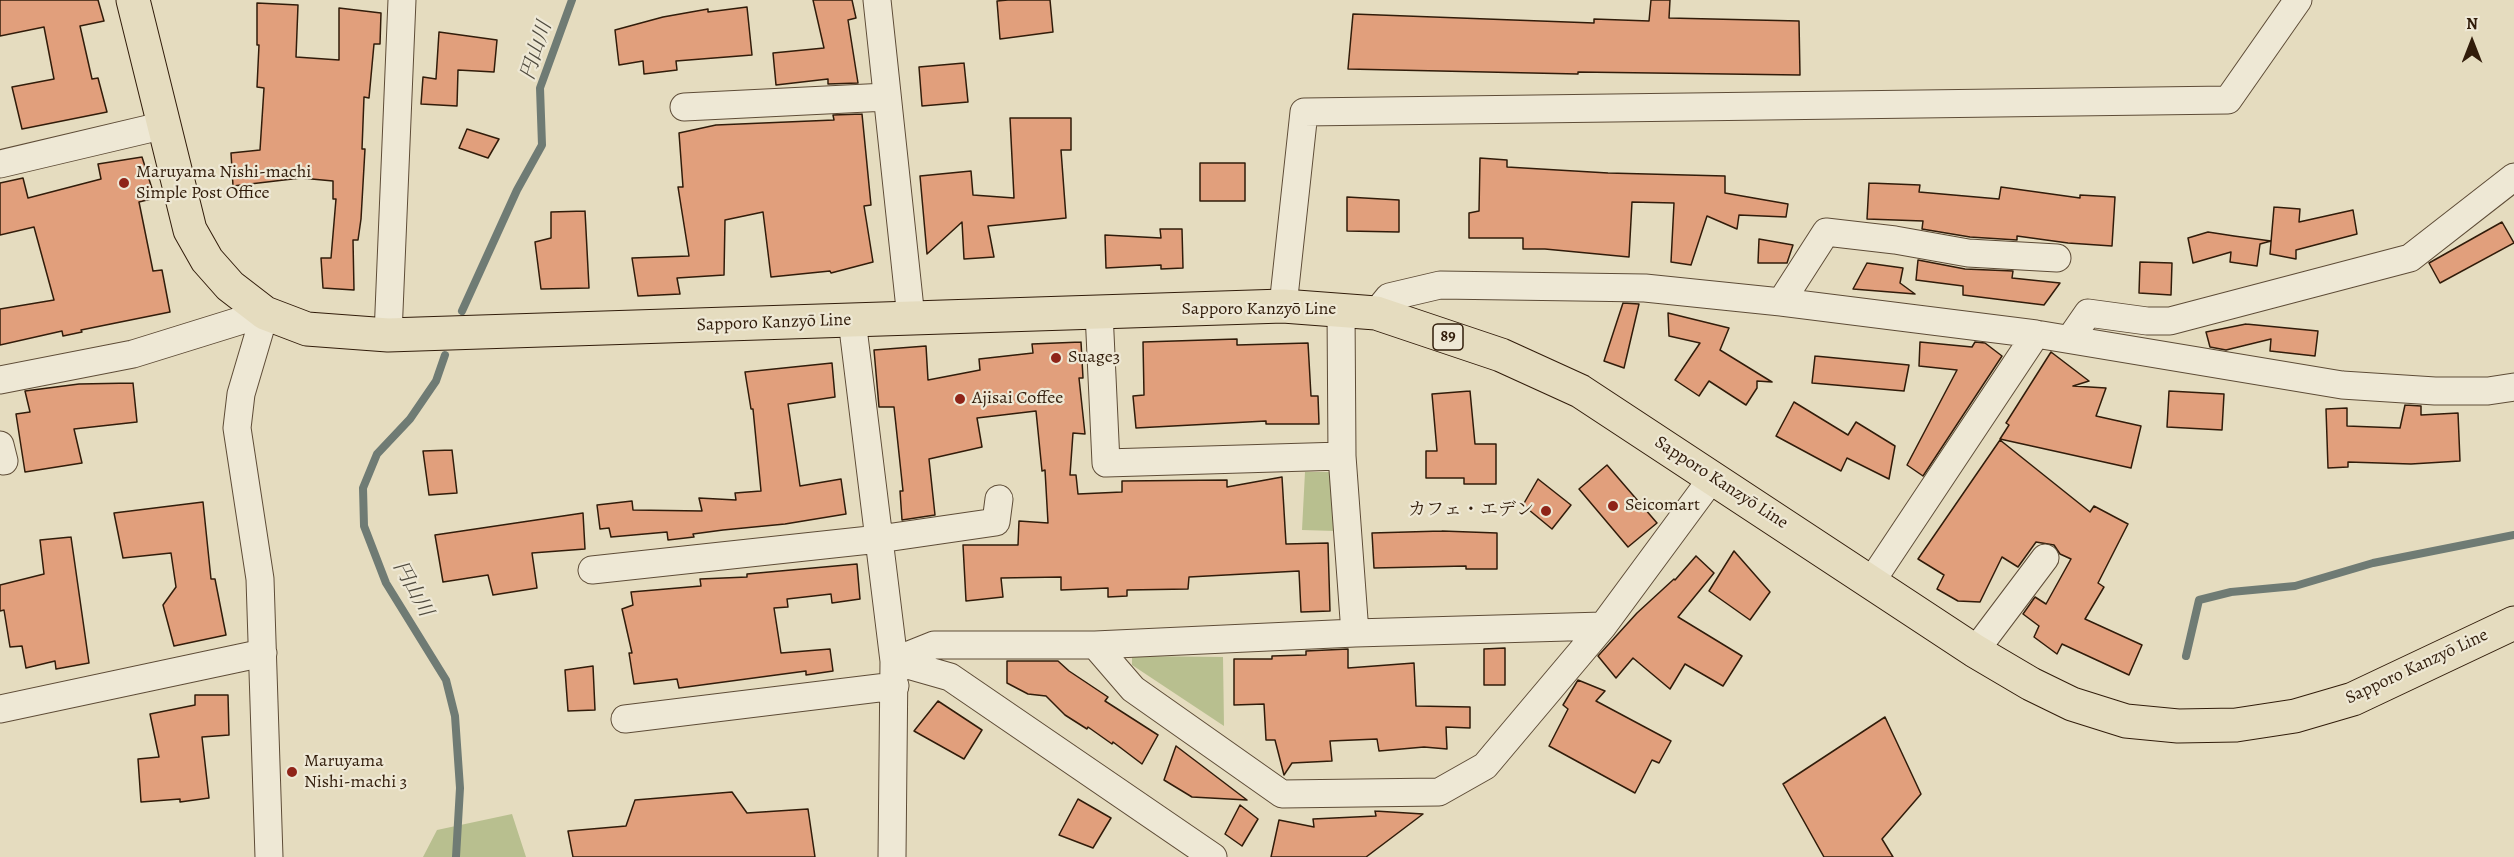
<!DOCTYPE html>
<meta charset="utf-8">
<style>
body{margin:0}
#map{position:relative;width:2514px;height:857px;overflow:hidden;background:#e5dcbf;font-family:Alegreya,serif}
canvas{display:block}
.north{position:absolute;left:2442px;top:12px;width:60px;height:60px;-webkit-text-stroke:4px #eee8d5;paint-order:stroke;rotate:0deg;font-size:16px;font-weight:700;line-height:24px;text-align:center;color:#311c0a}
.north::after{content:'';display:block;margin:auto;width:21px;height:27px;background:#311c0a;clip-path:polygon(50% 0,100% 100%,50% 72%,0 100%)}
</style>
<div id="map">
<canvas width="2514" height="857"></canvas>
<div class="north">N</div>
</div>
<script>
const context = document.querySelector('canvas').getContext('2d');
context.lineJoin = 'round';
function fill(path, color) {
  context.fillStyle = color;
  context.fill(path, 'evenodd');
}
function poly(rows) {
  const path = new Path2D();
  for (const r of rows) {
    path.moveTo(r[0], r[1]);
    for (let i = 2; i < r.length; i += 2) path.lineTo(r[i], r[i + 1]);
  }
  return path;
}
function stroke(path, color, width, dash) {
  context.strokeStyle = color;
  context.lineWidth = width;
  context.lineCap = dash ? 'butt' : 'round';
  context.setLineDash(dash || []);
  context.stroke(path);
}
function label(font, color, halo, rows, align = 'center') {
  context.font = font + ' Alegreya,"Noto Serif JP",serif';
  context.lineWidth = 4.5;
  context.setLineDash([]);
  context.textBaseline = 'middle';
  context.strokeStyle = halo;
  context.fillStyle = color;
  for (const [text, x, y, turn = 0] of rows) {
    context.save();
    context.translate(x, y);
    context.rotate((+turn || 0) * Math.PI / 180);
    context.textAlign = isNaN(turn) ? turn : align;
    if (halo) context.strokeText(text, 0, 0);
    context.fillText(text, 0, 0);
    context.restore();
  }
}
fill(poly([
 [1305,472,1336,472,1336,531,1302,530],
 [1132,656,1223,657,1224,726,1132,665],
 [512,814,526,857,423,857,437,830]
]), '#b8bf8f');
stroke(poly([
 [462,311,517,190,542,145,540,88,572,0],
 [445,355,436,381,410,419,377,454,363,488,364,526,386,583,446,680,455,716,460,788,456,857],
 [2186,656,2199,600,2231,592,2295,586,2373,563,2514,535]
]), '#6f7b74', 8);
const building = poly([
 [0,0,98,0,104,21,80,26,92,79,98,78,107,112,22,129,12,87,54,79,44,27,0,36,0,0],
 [813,0,852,0,856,18,848,20,858,83,828,84,828,79,776,85,773,53,824,48,813,0],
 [1008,0,1050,0,1053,32,1000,39,997,1,1008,0],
 [1651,0,1670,0,1669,18,1799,21,1800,75,1578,72,1578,74,1348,69,1353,14,1594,23,1594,19,1649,21,1651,0],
 [257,3,298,5,296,57,339,60,339,8,381,13,380,44,374,44,369,98,364,97,362,149,365,149,361,219,358,240,353,240,354,290,323,288,321,258,331,258,336,199,333,199,333,181,301,178,233,186,231,153,260,150,264,88,257,87,259,45,257,45,257,3],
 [747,7,752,55,676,61,677,70,644,74,643,61,619,65,615,30,663,17,708,9,708,12,747,7],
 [439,32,497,40,494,72,458,70,457,106,421,104,423,77,436,79,439,32],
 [964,63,968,102,922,106,919,67,964,63],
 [862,114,871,205,864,206,873,262,831,273,830,271,771,277,763,212,725,220,724,275,677,278,680,294,638,296,632,258,689,256,678,187,683,187,679,133,716,125,834,120,833,115,862,114],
 [1010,118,1071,118,1071,150,1061,150,1066,218,988,226,994,257,964,259,962,222,927,254,920,176,971,171,973,195,1014,198,1010,118],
 [467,129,499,139,488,158,459,148,467,129],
 [142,157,155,198,139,202,153,271,162,270,170,312,81,330,82,332,63,336,62,331,0,345,0,309,54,300,34,227,0,235,0,183,23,178,28,198,101,179,98,164,142,157],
 [1480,158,1507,160,1507,167,1608,173,1725,176,1725,193,1788,204,1786,217,1739,215,1737,229,1707,216,1691,265,1671,262,1674,203,1632,202,1629,257,1545,249,1523,249,1523,238,1469,238,1469,213,1479,211,1480,158],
 [1200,163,1245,163,1245,201,1200,201,1200,163],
 [1869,183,1920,185,1919,192,1999,199,2001,187,2080,198,2080,195,2115,197,2112,246,2068,243,2017,236,2017,240,1970,237,1922,229,1923,221,1867,219,1869,183],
 [1347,197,1399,200,1399,232,1347,231,1347,197],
 [2274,207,2300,209,2299,222,2353,210,2357,234,2296,250,2296,259,2270,254,2274,207],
 [585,211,589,288,541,289,535,242,551,238,551,212,585,211],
 [2502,222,2514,243,2440,283,2429,263,2502,222],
 [1160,229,1182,229,1183,268,1161,269,1161,265,1106,268,1105,235,1161,238,1160,229],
 [2208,232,2234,236,2271,241,2260,244,2257,266,2230,262,2231,252,2193,263,2188,238,2208,232],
 [1759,239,1793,245,1787,263,1758,263,1759,239],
 [1918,260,1965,269,2013,271,2012,278,2060,283,2044,305,1963,295,1963,286,1916,280,1918,260],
 [2140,262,2172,263,2171,295,2139,293,2140,262],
 [1867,263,1903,268,1900,283,1915,294,1853,289,1867,263],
 [1623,303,1639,304,1624,368,1604,361,1623,303],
 [1668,313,1729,328,1720,350,1772,382,1757,381,1757,388,1746,405,1709,381,1699,396,1675,380,1700,343,1669,336,1668,313],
 [2246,324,2318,331,2315,356,2270,351,2271,339,2226,350,2210,347,2206,332,2246,324],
 [1237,339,1237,345,1308,343,1311,396,1318,396,1319,424,1266,424,1266,421,1136,428,1133,396,1144,395,1143,342,1237,339],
 [1081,342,1083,378,1079,378,1085,434,1073,433,1070,475,1076,475,1078,494,1122,492,1122,481,1227,480,1227,487,1282,477,1286,544,1328,543,1330,611,1301,612,1299,571,1189,577,1188,589,1127,590,1127,596,1108,597,1108,588,1061,590,1061,577,1001,578,1003,597,966,601,963,545,1018,545,1019,521,1048,523,1045,470,1042,471,1036,411,977,418,982,447,929,459,935,515,902,520,900,491,903,491,894,407,879,407,874,350,926,346,928,380,980,370,979,359,1033,353,1032,344,1081,342],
 [1920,342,1972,347,1975,342,1985,343,2002,356,1923,476,1907,465,1957,370,1919,366,1920,342],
 [2051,352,2089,381,2073,386,2106,388,2096,416,2141,426,2131,468,2000,439,2009,425,2006,423,2051,352],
 [1815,356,1909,365,1904,391,1812,383,1815,356],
 [832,363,835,397,788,404,800,486,841,479,846,514,785,524,723,530,693,534,694,537,668,540,667,532,611,537,609,528,600,529,597,505,632,501,633,510,702,511,699,498,736,500,735,493,761,491,753,409,751,409,745,372,832,363],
 [133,383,137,422,74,429,82,463,25,472,16,414,30,412,25,391,79,384,133,383],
 [1470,391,1475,444,1496,444,1496,484,1464,484,1464,478,1426,478,1426,451,1437,451,1432,394,1470,391],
 [2169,391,2224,394,2222,430,2167,427,2169,391],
 [1794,402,1848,435,1856,422,1895,446,1889,479,1847,458,1841,471,1776,436,1794,402],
 [2405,405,2421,406,2421,415,2458,413,2460,461,2411,464,2348,462,2348,467,2328,468,2326,409,2347,408,2347,426,2400,428,2405,405],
 [2000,440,2090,512,2094,506,2128,524,2098,583,2104,587,2085,619,2142,645,2129,675,2062,644,2057,654,2034,637,2039,626,2023,614,2035,597,2046,604,2071,559,2060,554,2054,545,2036,542,2018,567,2002,557,1980,602,1958,601,1937,589,1944,575,1918,559,2000,440],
 [452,450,457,493,429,495,423,451,452,450],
 [1607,465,1657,523,1628,547,1579,489,1607,465],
 [1538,479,1571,505,1552,529,1523,505,1538,479],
 [203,502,211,579,215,579,226,635,174,646,163,605,176,587,171,553,123,558,114,513,203,502],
 [583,513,585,549,532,553,537,588,493,595,488,575,443,582,435,535,583,513],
 [1442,531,1497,533,1497,569,1466,569,1466,566,1374,568,1372,533,1442,531],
 [71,537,89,663,56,669,55,661,26,668,22,646,10,647,4,610,0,611,0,585,44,574,40,540,71,537],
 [1734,551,1770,592,1750,620,1709,591,1734,551],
 [1696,556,1714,573,1678,617,1742,656,1723,686,1685,664,1670,689,1633,658,1616,678,1598,656,1637,613,1674,579,1675,580,1696,556],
 [857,564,860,599,832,603,831,594,787,599,788,607,774,608,781,653,830,649,833,671,806,675,806,671,679,688,677,679,634,684,629,653,632,653,622,609,633,605,631,592,701,586,700,579,747,577,747,574,857,564],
 [1505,648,1505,685,1484,685,1484,649,1505,648],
 [1348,649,1348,668,1414,663,1416,706,1470,707,1470,728,1446,727,1447,749,1424,747,1379,751,1377,739,1330,741,1332,761,1292,763,1284,775,1275,740,1266,740,1264,704,1234,705,1234,659,1272,659,1272,656,1306,655,1306,651,1348,649],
 [1007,661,1058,661,1069,671,1108,697,1105,701,1158,735,1142,764,1113,742,1112,744,1088,727,1087,729,1065,715,1046,696,1028,694,1007,683,1007,661],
 [593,666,595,710,568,711,565,670,593,666],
 [1578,680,1605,691,1596,701,1671,741,1659,763,1652,760,1635,793,1549,746,1568,709,1563,705,1578,680],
 [195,695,228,695,229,735,202,737,209,798,180,802,180,799,141,802,138,759,159,757,150,714,195,705,195,695],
 [938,701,982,730,964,759,914,731,938,701],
 [1885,717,1921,794,1882,839,1893,857,1824,857,1783,784,1885,717],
 [1176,746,1247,800,1192,797,1164,780,1176,746],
 [732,792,747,813,808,809,815,857,573,857,568,831,626,826,635,800,732,792],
 [1078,799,1111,818,1093,848,1059,835,1078,799],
 [1240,805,1258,819,1242,846,1225,834,1240,805],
 [1375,811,1423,814,1366,857,1271,857,1279,820,1314,827,1313,819,1376,816,1375,811]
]);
fill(building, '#e19f7c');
stroke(building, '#311c0a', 1.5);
const minor = poly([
 [877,0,911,318],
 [684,107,887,97],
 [0,164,165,125],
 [1781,302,1826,232,1895,240,1968,253,2057,258],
 [1283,306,1304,112,2228,100,2298,0],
 [1341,309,1342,456,1355,633],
 [1099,312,1106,463,1342,456],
 [265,313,241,394,237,428,260,579,269,857],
 [1376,313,1389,297,1440,285,1645,288,1781,302,2036,334,2342,385,2435,391,2488,391,2514,387],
 [852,320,894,661,892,857],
 [388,335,402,0],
 [2070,339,2088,313,2147,321,2170,321,2410,258,2514,177],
 [0,380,133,354,265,313],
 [0,445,4,461],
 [592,570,879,539,996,522,999,499],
 [1871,582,2036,334],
 [1095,645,1133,689,1282,794,1439,792,1485,766,1603,626,1713,477],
 [1975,651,2045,558],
 [894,661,934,645,1095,645,1355,633,1603,626],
 [894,661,950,677,1213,857],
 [0,709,263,653],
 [625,719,895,686]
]);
const major = poly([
 [133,0,190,230,207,260,230,286,265,313,307,329,388,335,1283,306,1376,313,1501,355,1580,391,1975,651,2031,684,2072,704,2126,721,2178,726,2236,725,2295,716,2353,699,2514,623]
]);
stroke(minor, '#5e4c37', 29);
stroke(major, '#311c0a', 35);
stroke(minor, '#eee8d5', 27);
stroke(major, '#e5dcbf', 33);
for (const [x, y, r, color] of [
 [124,183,6,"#8f2418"],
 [1056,358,6,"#8f2418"],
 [960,399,6,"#8f2418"],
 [1613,506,6,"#8f2418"],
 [1546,511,6,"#8f2418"],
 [292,772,6,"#8f2418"]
]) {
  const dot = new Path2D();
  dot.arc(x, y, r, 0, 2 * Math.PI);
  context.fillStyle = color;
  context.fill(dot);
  stroke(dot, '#eee8d5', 2);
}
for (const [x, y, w] of [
 [1448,337,30]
]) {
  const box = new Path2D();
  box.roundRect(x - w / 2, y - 13, w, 26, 4.5);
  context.fillStyle = '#eee8d5';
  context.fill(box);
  stroke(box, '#311c0a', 1.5);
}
label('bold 16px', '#311c0a', null, [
 ["89",1448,337]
]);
label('18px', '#311c0a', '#eee8d5', [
 ["Maruyama Nishi-machi",136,173],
 ["Simple Post Office",136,194],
 ["Suage3",1068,358],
 ["Ajisai Coffee",972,399],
 ["Seicomart",1625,506],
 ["カフェ・エデン",1534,511,"right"],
 ["Maruyama",304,762],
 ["Nishi-machi 3",304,783]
], 'left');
label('18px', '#311c0a', '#eee8d5', [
 ["Sapporo Kanzyō Line",1259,310],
 ["Sapporo Kanzyō Line",774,323,-2],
 ["Sapporo Kanzyō Line",1721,483,33],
 ["Sapporo Kanzyō Line",2417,667,-25]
]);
label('italic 20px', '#504b3f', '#eee8d5', [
 ["円山川",537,51,-72],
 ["円山川",412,589,61]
]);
</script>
